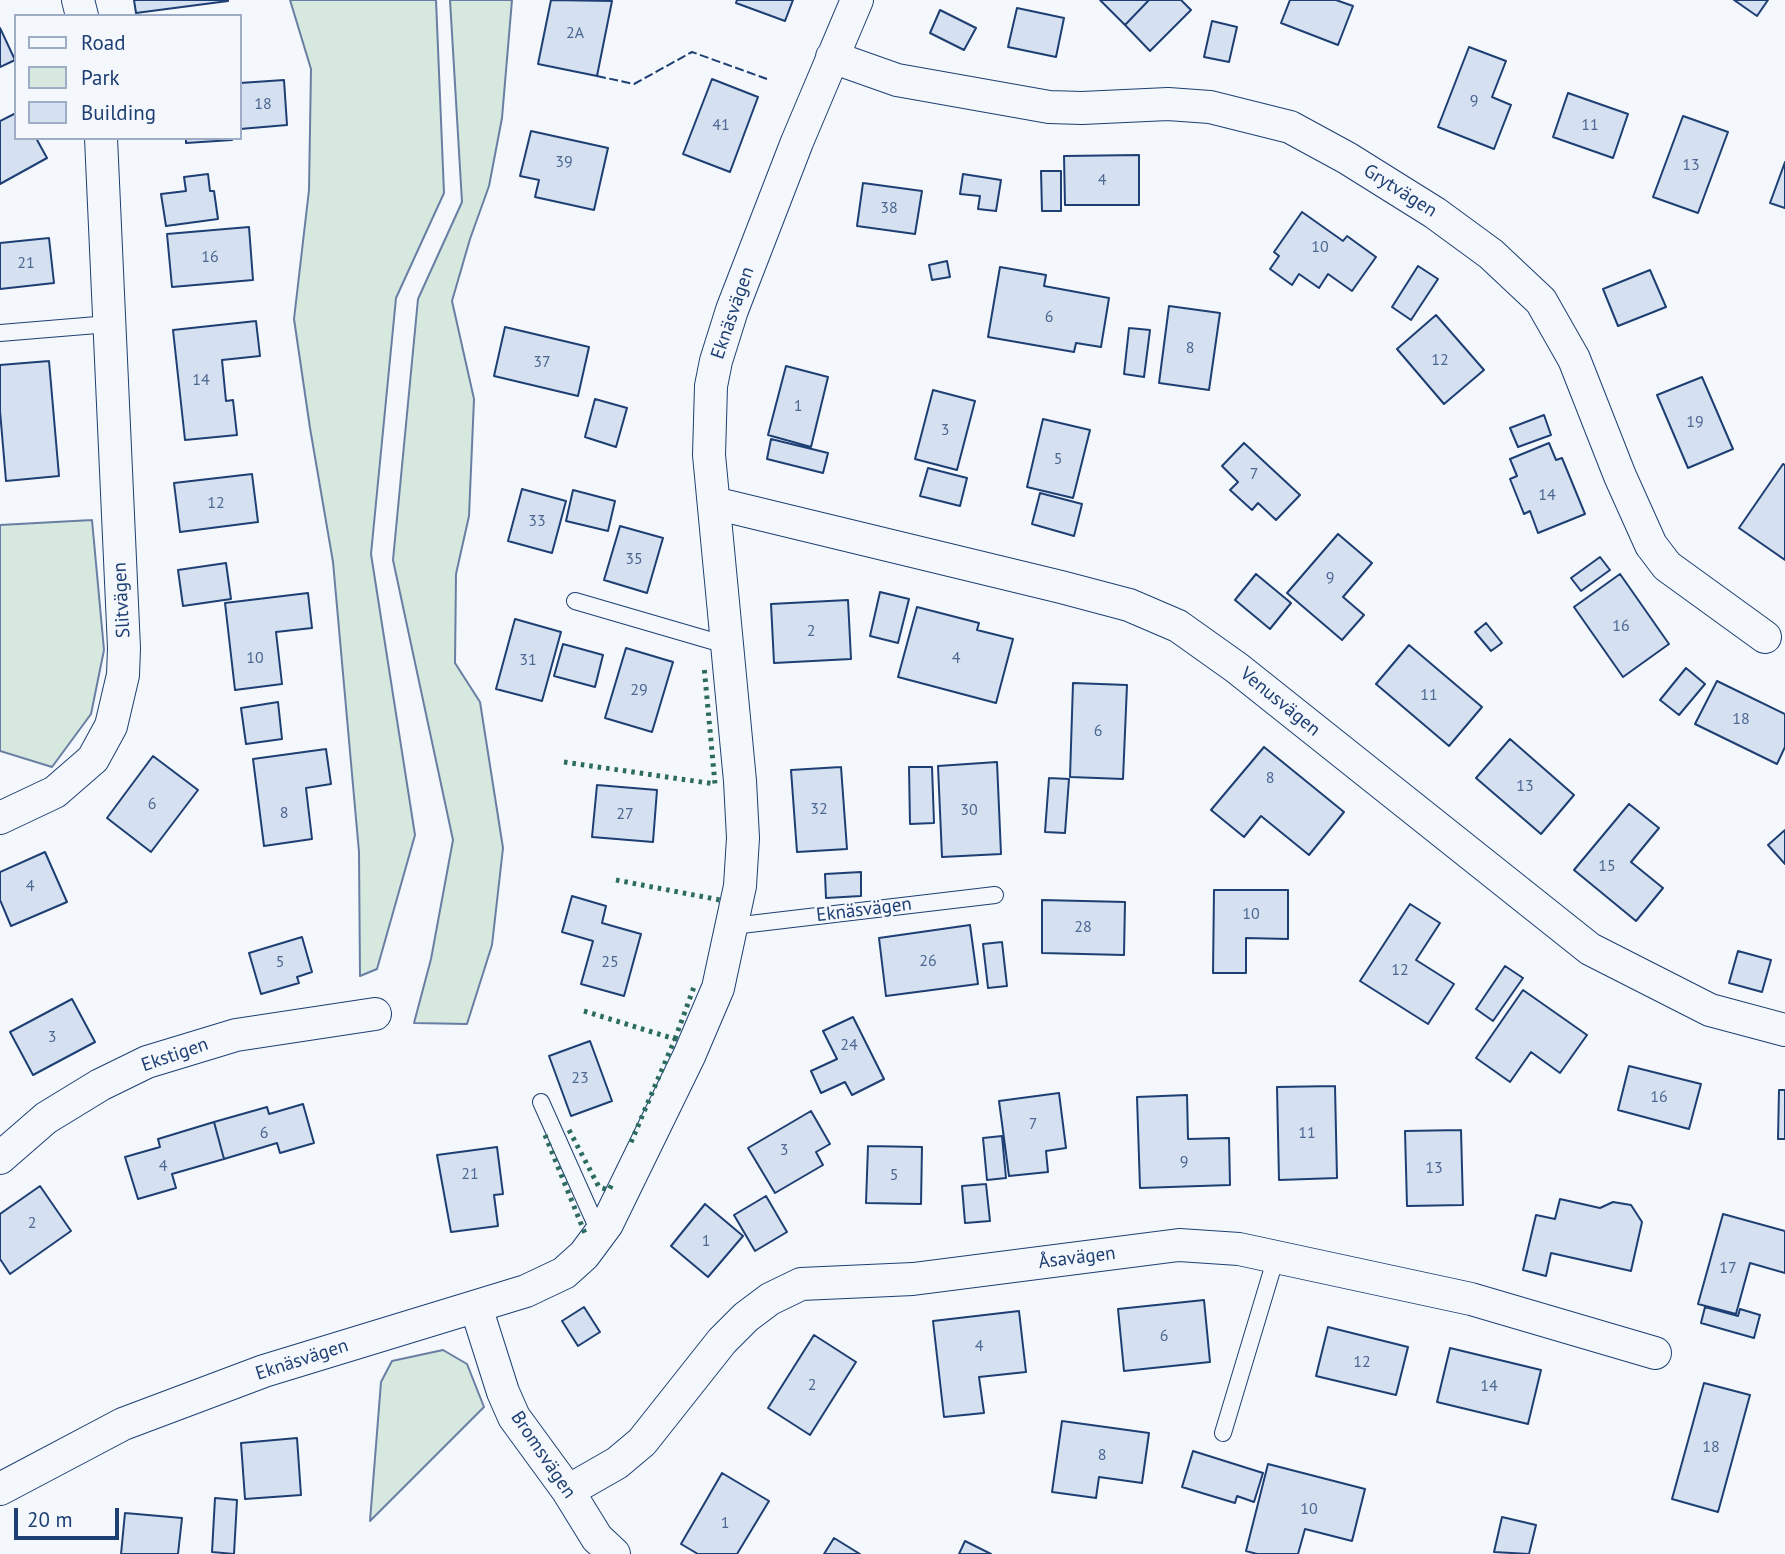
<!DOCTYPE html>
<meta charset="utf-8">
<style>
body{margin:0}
#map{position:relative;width:1785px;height:1554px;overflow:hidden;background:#f4f7fb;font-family:"PT Sans",sans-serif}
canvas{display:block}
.legend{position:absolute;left:14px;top:14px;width:228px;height:126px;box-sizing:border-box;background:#f4f7fb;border:2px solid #9eadc5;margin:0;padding:9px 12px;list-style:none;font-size:21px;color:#1d3f73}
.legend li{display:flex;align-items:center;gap:14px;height:35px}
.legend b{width:35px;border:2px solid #9eadc5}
.scale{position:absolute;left:14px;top:1508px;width:105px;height:32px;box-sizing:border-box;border:4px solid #1d3f73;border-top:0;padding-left:9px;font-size:21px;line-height:24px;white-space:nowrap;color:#1d3f73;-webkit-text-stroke:5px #f4f7fb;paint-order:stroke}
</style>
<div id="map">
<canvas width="1785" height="1554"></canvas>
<ul class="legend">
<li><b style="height:9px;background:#f4f7fb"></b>Road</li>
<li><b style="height:19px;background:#d7e8df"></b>Park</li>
<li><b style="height:19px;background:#d5e0f0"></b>Building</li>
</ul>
<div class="scale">20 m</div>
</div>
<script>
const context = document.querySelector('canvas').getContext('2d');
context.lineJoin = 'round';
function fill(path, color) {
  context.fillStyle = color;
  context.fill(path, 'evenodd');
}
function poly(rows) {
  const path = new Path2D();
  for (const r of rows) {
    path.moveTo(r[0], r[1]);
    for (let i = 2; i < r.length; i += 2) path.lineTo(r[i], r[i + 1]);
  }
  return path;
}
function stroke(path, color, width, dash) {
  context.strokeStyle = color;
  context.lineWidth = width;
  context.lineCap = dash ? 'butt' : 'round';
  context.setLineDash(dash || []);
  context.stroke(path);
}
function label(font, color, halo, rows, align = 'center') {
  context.font = font + ' "PT Sans",sans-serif';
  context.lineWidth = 5;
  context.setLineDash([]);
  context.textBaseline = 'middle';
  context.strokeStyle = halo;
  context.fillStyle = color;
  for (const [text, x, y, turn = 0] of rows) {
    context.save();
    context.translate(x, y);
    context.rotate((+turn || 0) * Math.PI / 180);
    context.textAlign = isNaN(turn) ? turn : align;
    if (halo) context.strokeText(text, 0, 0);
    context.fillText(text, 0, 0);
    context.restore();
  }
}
const green = poly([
 [290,0,436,0,444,193,396,298,371,554,415,835,377,969,360,976,359,852,333,562,310,428,294,319,309,190,311,69,290,0],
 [450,0,512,0,502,118,489,186,470,239,452,301,474,399,469,516,456,574,455,663,480,702,503,848,492,945,467,1024,414,1023,431,959,453,840,393,560,418,299,462,202,450,0],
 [92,520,104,650,91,714,52,767,0,751,0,525,92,520],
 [443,1350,467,1364,484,1407,370,1521,381,1382,392,1361,443,1350]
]);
fill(green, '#d7e8df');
stroke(green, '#687fa3', 2);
const building = poly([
 [134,0,228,0,228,1,136,13,134,0],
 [551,0,612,1,597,76,538,64,551,0],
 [737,0,793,0,785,21,736,3,737,0],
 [1100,0,1149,0,1125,25,1100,0],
 [1149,0,1181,0,1191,10,1150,51,1125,25,1149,0],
 [1290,0,1336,0,1353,6,1338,45,1281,23,1290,0],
 [1734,0,1768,0,1757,16,1734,0],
 [1017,8,1064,18,1056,57,1008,47,1017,8],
 [940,10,976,28,964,50,930,33,940,10],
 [1212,21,1237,27,1229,62,1204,57,1212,21],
 [0,28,15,60,0,67,0,28],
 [1469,47,1506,61,1492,97,1511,105,1494,149,1438,127,1469,47],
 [712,79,758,97,730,172,683,154,712,79],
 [284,80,287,125,240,129,240,83,284,80],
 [1568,93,1628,114,1613,158,1553,137,1568,93],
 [16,113,16,138,36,138,47,158,0,184,0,121,16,113],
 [1683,116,1728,132,1698,213,1653,197,1683,116],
 [531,131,608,148,594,210,535,197,539,180,520,176,531,131],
 [186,138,232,138,232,140,186,143,186,138],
 [1139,155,1139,205,1065,205,1064,156,1139,155],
 [1785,162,1785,208,1770,203,1785,162],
 [1041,171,1061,171,1061,211,1042,211,1041,171],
 [208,174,210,191,214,191,218,219,166,226,161,194,186,191,184,177,208,174],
 [963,174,1001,180,996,211,978,209,980,196,960,194,963,174],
 [863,183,922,191,915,234,857,226,863,183],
 [1302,212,1343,241,1347,236,1376,257,1352,291,1328,274,1319,288,1299,274,1292,285,1270,269,1279,256,1274,252,1302,212],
 [249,227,253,280,172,287,167,234,249,227],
 [49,238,54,283,0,289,0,243,49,238],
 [947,261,950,277,932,280,929,265,947,261],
 [1418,266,1438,279,1411,320,1392,307,1418,266],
 [1000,267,1046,275,1044,286,1109,298,1101,347,1076,343,1074,352,988,337,1000,267],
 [1650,270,1666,307,1618,326,1603,289,1650,270],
 [1169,306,1220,313,1209,390,1159,383,1169,306],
 [1436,315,1484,370,1444,404,1397,349,1436,315],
 [256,321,260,356,222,360,226,401,233,400,237,435,185,440,173,330,256,321],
 [505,327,589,347,578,396,494,376,505,327],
 [1129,328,1150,330,1144,377,1124,374,1129,328],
 [49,361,59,476,6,481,0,411,0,365,49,361],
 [786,366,828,377,811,447,768,435,786,366],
 [1702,377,1733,449,1688,468,1657,395,1702,377],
 [933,390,975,401,957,470,915,459,933,390],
 [595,399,627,408,616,447,585,437,595,399],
 [1544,415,1551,435,1518,447,1510,428,1544,415],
 [1043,419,1090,430,1073,498,1027,487,1043,419],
 [771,439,828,453,823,473,767,459,771,439],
 [1244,443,1300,495,1276,520,1258,503,1252,510,1230,490,1238,482,1222,466,1244,443],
 [1549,443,1556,460,1562,458,1585,514,1538,533,1530,511,1524,514,1510,479,1517,476,1510,459,1549,443],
 [1783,464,1785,465,1785,560,1739,528,1783,464],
 [928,468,967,478,960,506,920,496,928,468],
 [252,474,258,522,180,532,174,483,252,474],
 [522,489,566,501,552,553,508,541,522,489],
 [573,490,615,501,608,531,566,521,573,490],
 [1040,493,1082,504,1074,536,1032,524,1040,493],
 [620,526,663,538,647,593,604,580,620,526],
 [1338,534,1372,563,1343,597,1364,615,1342,640,1287,593,1338,534],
 [1600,557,1610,570,1581,591,1571,578,1600,557],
 [226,563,231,599,183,606,178,570,226,563],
 [1256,574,1291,603,1270,629,1235,600,1256,574],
 [1620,574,1669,644,1623,677,1574,607,1620,574],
 [880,592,909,599,898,643,870,636,880,592],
 [308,593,312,628,276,632,282,684,235,690,225,603,308,593],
 [848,600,851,659,774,663,771,604,848,600],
 [917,607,979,623,977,630,1013,639,996,703,898,677,917,607],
 [515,619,561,632,542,701,496,689,515,619],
 [1486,623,1502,643,1491,651,1475,632,1486,623],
 [563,644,603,655,595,687,554,676,563,644],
 [1409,645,1482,707,1449,746,1376,684,1409,645],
 [626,648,673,662,652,732,605,718,626,648],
 [1686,668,1705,684,1679,715,1660,700,1686,668],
 [1717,681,1785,714,1785,747,1777,764,1695,724,1717,681],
 [1073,683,1127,685,1123,779,1070,777,1073,683],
 [278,702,282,739,246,744,241,708,278,702],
 [1510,739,1574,795,1541,834,1476,778,1510,739],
 [1264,747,1344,812,1309,855,1261,816,1244,837,1211,810,1264,747],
 [326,749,331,784,306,788,312,839,264,846,253,759,326,749],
 [153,756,198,790,151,852,107,818,153,756],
 [997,762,1001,854,942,857,938,766,997,762],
 [841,767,847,849,797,852,791,770,841,767],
 [909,767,932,767,934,823,910,824,909,767],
 [1049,778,1069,779,1065,833,1045,832,1049,778],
 [597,785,657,790,653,842,592,837,597,785],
 [1629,804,1659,828,1631,862,1663,888,1636,921,1574,870,1629,804],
 [1785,830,1785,864,1768,845,1785,830],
 [45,852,67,902,11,926,0,900,0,872,45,852],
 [861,872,861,896,826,898,825,874,861,872],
 [1214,890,1288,890,1288,939,1246,938,1246,973,1213,973,1214,890],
 [572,896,606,906,602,923,641,934,624,996,581,984,593,941,562,932,572,896],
 [1042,900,1125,902,1124,955,1042,953,1042,900],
 [1410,904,1440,923,1416,960,1454,984,1428,1024,1360,981,1410,904],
 [970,925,978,984,886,996,879,938,970,925],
 [302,937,312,972,297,977,299,983,261,994,249,953,302,937],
 [1002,942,1007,986,988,988,983,944,1002,942],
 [1738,951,1771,960,1762,992,1729,983,1738,951],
 [1505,966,1523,978,1493,1021,1476,1009,1505,966],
 [1523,990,1587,1035,1560,1073,1531,1052,1510,1082,1476,1058,1523,990],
 [72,999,95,1042,33,1075,10,1032,72,999],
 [853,1017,884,1079,852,1095,845,1082,821,1093,811,1071,837,1059,823,1031,853,1017],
 [590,1041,612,1101,571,1116,549,1056,590,1041],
 [1629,1066,1701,1084,1689,1129,1618,1110,1629,1066],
 [1335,1086,1337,1178,1279,1180,1277,1087,1335,1086],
 [1779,1090,1785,1090,1785,1139,1778,1139,1779,1090],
 [1059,1093,1066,1148,1046,1151,1048,1172,1009,1176,999,1101,1059,1093],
 [1187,1095,1188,1139,1229,1138,1230,1185,1140,1188,1137,1097,1187,1095],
 [303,1104,314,1143,280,1153,277,1143,224,1159,214,1122,267,1107,269,1114,303,1104],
 [811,1111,830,1144,816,1152,823,1165,775,1193,748,1148,811,1111],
 [214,1122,224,1159,172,1174,176,1188,138,1199,125,1157,160,1147,158,1139,214,1122],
 [1461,1130,1463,1205,1407,1206,1405,1131,1461,1130],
 [1002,1136,1006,1178,987,1180,983,1138,1002,1136],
 [868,1146,922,1147,921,1204,866,1203,868,1146],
 [497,1147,503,1194,494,1195,498,1226,451,1232,437,1155,497,1147],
 [986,1184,990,1221,965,1223,962,1186,986,1184],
 [40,1186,71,1231,10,1274,0,1259,0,1214,40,1186],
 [766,1196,787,1232,755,1251,734,1215,766,1196],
 [1560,1199,1600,1208,1613,1202,1631,1205,1642,1222,1631,1271,1551,1253,1546,1276,1523,1270,1536,1215,1555,1219,1560,1199],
 [705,1204,743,1236,708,1277,671,1246,705,1204],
 [1723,1214,1785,1231,1785,1273,1750,1263,1736,1314,1698,1304,1723,1214],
 [1204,1300,1210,1362,1124,1371,1118,1309,1204,1300],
 [584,1307,600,1332,578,1346,562,1321,584,1307],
 [1705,1307,1738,1316,1740,1309,1760,1315,1754,1338,1701,1323,1705,1307],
 [1019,1311,1026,1372,979,1377,984,1413,944,1417,933,1321,1019,1311],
 [1328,1327,1408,1347,1396,1395,1316,1376,1328,1327],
 [814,1335,856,1362,810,1435,768,1408,814,1335],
 [1450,1348,1541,1370,1528,1424,1437,1402,1450,1348],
 [1704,1383,1750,1395,1718,1512,1672,1499,1704,1383],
 [1062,1421,1149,1433,1142,1483,1099,1477,1096,1498,1052,1492,1062,1421],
 [297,1438,301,1495,245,1499,241,1443,297,1438],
 [1193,1451,1263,1473,1254,1502,1237,1496,1235,1503,1182,1487,1193,1451],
 [1268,1464,1365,1489,1352,1541,1305,1529,1298,1554,1257,1554,1246,1551,1268,1464],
 [722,1473,769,1501,737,1554,698,1554,681,1544,722,1473],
 [215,1498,237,1500,234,1554,212,1552,215,1498],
 [125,1513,182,1518,178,1554,121,1554,125,1513],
 [1502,1517,1536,1525,1529,1554,1494,1552,1502,1517],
 [834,1538,860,1554,824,1554,834,1538],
 [965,1541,991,1554,959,1554,965,1541]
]);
fill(building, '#d5e0f0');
stroke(building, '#1d3f73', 2);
const lane = poly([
 [0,333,109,324],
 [575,601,726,645],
 [733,926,995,895],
 [541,1102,600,1234],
 [1223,1433,1276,1257]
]);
const street = poly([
 [78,0,82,16],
 [832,57,897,80,1049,107,1082,108,1168,104,1210,107,1290,127,1347,158,1435,213,1491,254,1541,301,1574,359,1620,476,1651,545,1667,566,1765,637],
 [714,503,1061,587,1129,605,1178,626,1237,668,1590,949,1710,1010,1785,1030],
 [0,818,55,792,93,759,111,726,123,675,124,648,101,138],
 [0,1158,46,1118,100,1085,147,1062,236,1035,375,1014],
 [476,1307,503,1392,514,1417,568,1491,597,1538,614,1554],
 [0,1489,123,1424,264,1371,526,1291,564,1273,584,1255,607,1224,689,1056,718,988,740,886,743,838,740,781,709,455,711,386,716,361,732,310,797,142,857,0],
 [568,1491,617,1463,642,1442,722,1341,746,1317,770,1299,801,1284,913,1279,1179,1245,1239,1249,1471,1299,1655,1353]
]);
stroke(lane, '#1d3f73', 18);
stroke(street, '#1d3f73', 34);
stroke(lane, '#f4f7fb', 16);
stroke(street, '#f4f7fb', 32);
stroke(poly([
 [564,762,715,784,704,666],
 [616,880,720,900],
 [584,1011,675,1039,629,1147],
 [675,1039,695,984],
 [569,1130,599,1187,609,1190,612,1184],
 [545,1135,586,1236]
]), '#2c6c60', 5, [3.5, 5]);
stroke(poly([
 [597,76,634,84,692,52,767,79]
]), '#1d3f73', 2, [9, 3.5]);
label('16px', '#4b6792', null, [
 ["2A",575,33],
 ["9",1474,101],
 ["18",263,104],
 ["41",721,125],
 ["11",1590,125],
 ["39",564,162],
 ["13",1691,165],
 ["4",1102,180],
 ["38",889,208],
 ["10",1320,247],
 ["16",210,257],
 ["21",26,263],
 ["6",1049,317],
 ["8",1190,348],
 ["12",1440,360],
 ["37",542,362],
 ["14",201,380],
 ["1",798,406],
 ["19",1695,422],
 ["3",945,430],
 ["5",1058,459],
 ["7",1254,474],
 ["14",1547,495],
 ["12",216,503],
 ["33",537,521],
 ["35",634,559],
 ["9",1330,578],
 ["16",1621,626],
 ["2",811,631],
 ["10",255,658],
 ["4",956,658],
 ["31",528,660],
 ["29",639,690],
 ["11",1429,695],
 ["18",1741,719],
 ["6",1098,731],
 ["8",1270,778],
 ["13",1525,786],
 ["6",152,804],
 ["32",819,809],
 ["30",969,810],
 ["8",284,813],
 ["27",625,814],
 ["15",1607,866],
 ["4",30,886],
 ["10",1251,914],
 ["28",1083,927],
 ["26",928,961],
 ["5",280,962],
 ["25",610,962],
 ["12",1400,970],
 ["3",52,1037],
 ["24",849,1045],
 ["23",580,1078],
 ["16",1659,1097],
 ["7",1033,1124],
 ["6",264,1133],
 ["11",1307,1133],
 ["3",784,1150],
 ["9",1184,1162],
 ["4",163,1166],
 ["13",1434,1168],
 ["21",470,1174],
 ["5",894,1175],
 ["2",32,1223],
 ["1",706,1241],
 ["17",1728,1268],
 ["6",1164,1336],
 ["4",979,1346],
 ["12",1362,1362],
 ["2",812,1385],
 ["14",1489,1386],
 ["18",1711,1447],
 ["8",1102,1455],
 ["10",1309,1509],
 ["1",725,1523]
]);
label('19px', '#1d3f73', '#f4f7fb', [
 ["Grytvägen",1400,191,32],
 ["Eknäsvägen",733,313,-71],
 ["Slitvägen",122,600,-93],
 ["Venusvägen",1280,702,39],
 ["Eknäsvägen",864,910,-7],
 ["Ekstigen",175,1055,-19],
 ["Åsavägen",1077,1258,-7],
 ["Eknäsvägen",302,1360,-18],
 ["Bromsvägen",543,1455,56]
]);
</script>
